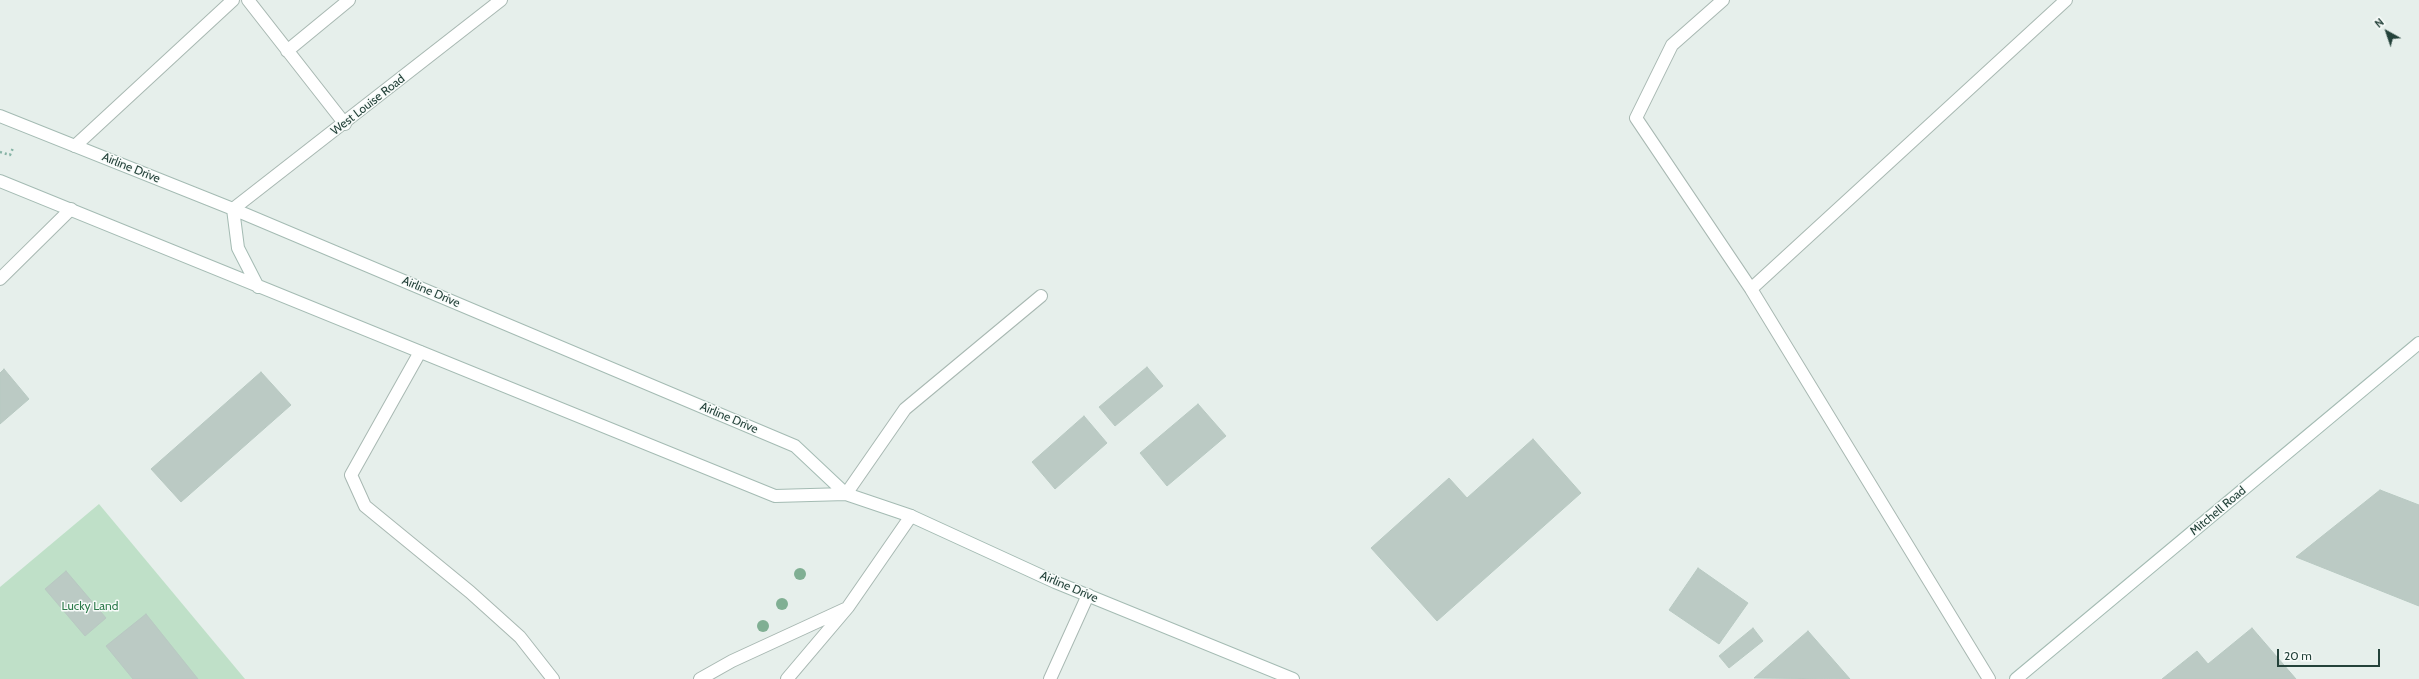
<!DOCTYPE html>
<style>
body{margin:0}
#map{position:relative;width:2419px;height:679px;overflow:hidden;background:#e6efeb;font-family:Cabin,sans-serif}
canvas{display:block}
.north{position:absolute;left:2367px;top:12px;width:40px;height:40px;-webkit-text-stroke:3px #f7fbf9;paint-order:stroke;rotate:320deg;font-size:11px;font-weight:700;line-height:16px;text-align:center;color:#24423a}
.north::after{content:'';display:block;margin:auto;width:14px;height:18px;background:#24423a;clip-path:polygon(50% 0,100% 100%,50% 72%,0 100%)}
.scale{position:absolute;left:2277px;top:649px;width:103px;height:18px;box-sizing:border-box;border:2px solid #24423a;border-top:0;padding-left:5px;font-size:12px;line-height:14px;white-space:nowrap;color:#24423a;-webkit-text-stroke:3px #f7fbf9;paint-order:stroke}
</style>
<div id="map">
<canvas width="2419" height="679"></canvas>
<div class="north">N</div>
<div class="scale">20 m</div>
</div>
<script>
const context = document.querySelector('canvas').getContext('2d');
context.lineJoin = 'round';
function fill(path, color) {
  context.fillStyle = color;
  context.fill(path, 'evenodd');
}
function poly(rows) {
  const path = new Path2D();
  for (const r of rows) {
    path.moveTo(r[0], r[1]);
    for (let i = 2; i < r.length; i += 2) path.lineTo(r[i], r[i + 1]);
  }
  return path;
}
function stroke(path, color, width, dash) {
  context.strokeStyle = color;
  context.lineWidth = width;
  context.lineCap = dash ? 'butt' : 'round';
  context.setLineDash(dash || []);
  context.stroke(path);
}
function label(font, color, halo, rows, align = 'center') {
  context.font = font + ' Cabin,sans-serif';
  context.lineWidth = 3;
  context.setLineDash([]);
  context.textBaseline = 'middle';
  context.strokeStyle = halo;
  context.fillStyle = color;
  for (const [text, x, y, turn = 0] of rows) {
    context.save();
    context.translate(x, y);
    context.rotate((+turn || 0) * Math.PI / 180);
    context.textAlign = isNaN(turn) ? turn : align;
    if (halo) context.strokeText(text, 0, 0);
    context.fillText(text, 0, 0);
    context.restore();
  }
}
fill(poly([
 [99,504,245,679,0,679,0,587]
]), '#bfe0c8');
const building = poly([
 [1147,367,1163,386,1115,426,1099,407,1147,367],
 [4,369,29,399,0,424,0,373,4,369],
 [261,372,291,405,181,502,151,469,261,372],
 [1198,404,1226,436,1167,486,1140,453,1198,404],
 [1084,416,1107,443,1055,489,1032,462,1084,416],
 [1533,439,1581,493,1437,621,1371,548,1449,478,1467,498,1533,439],
 [2380,490,2419,505,2419,606,2296,557,2380,490],
 [1698,568,1748,603,1719,644,1669,610,1698,568],
 [66,571,106,618,85,636,45,589,66,571],
 [146,614,198,679,133,679,106,646,146,614],
 [1753,628,1763,641,1729,668,1719,656,1753,628],
 [2252,628,2296,679,2162,679,2197,651,2208,664,2252,628],
 [1808,631,1850,679,1754,678,1808,631]
]);
fill(building, '#bbcac4');
stroke(building, '#b8c9c2', 1);
const lane = poly([
 [248,0,345,124],
 [1723,0,1672,45,1636,118,1751,289,1989,679],
 [287,51,349,0],
 [75,146,233,0],
 [0,279,71,209],
 [1751,289,2066,0],
 [420,352,351,475,365,506,470,592,520,637,553,679],
 [846,494,905,409,1041,296],
 [700,679,732,661,845,609],
 [787,679,848,607,911,516],
 [1050,679,1088,595]
]);
const street = poly([
 [233,209,501,0]
]);
const secondary = poly([
 [0,116,233,209,795,446,846,494],
 [0,181,775,496,846,494,911,516,1055,582,1293,679],
 [233,209,238,248,258,287],
 [2016,679,2419,343]
]);
stroke(lane, '#a8b8b2', 14);
stroke(street, '#a8b8b2', 14);
stroke(secondary, '#a4bbb3', 14);
stroke(poly([
 [0,152,10,155,13,148]
]), '#86b3a5', 2.5, [2, 3]);
stroke(lane, '#fff', 12);
stroke(street, '#fff', 12);
stroke(secondary, '#fff', 12);
context.fillStyle = '#80af93';
for (const [x, y] of [
 [800,574],
 [782,604],
 [763,626]
]) {
  context.beginPath();
  context.arc(x, y, 6, 0, 2 * Math.PI);
  context.fill();
}
label('12px', '#24423a', '#f7fbf9', [
 ["West Louise Road",368,105,-38],
 ["Airline Drive",131,168,22],
 ["Airline Drive",431,292,23],
 ["Airline Drive",729,418,23],
 ["Mitchell Road",2218,511,-40],
 ["Airline Drive",1069,587,23]
]);
label('12px', '#2d7a4b', '#f7fbf9', [
 ["Lucky Land",90,606]
]);
</script>
